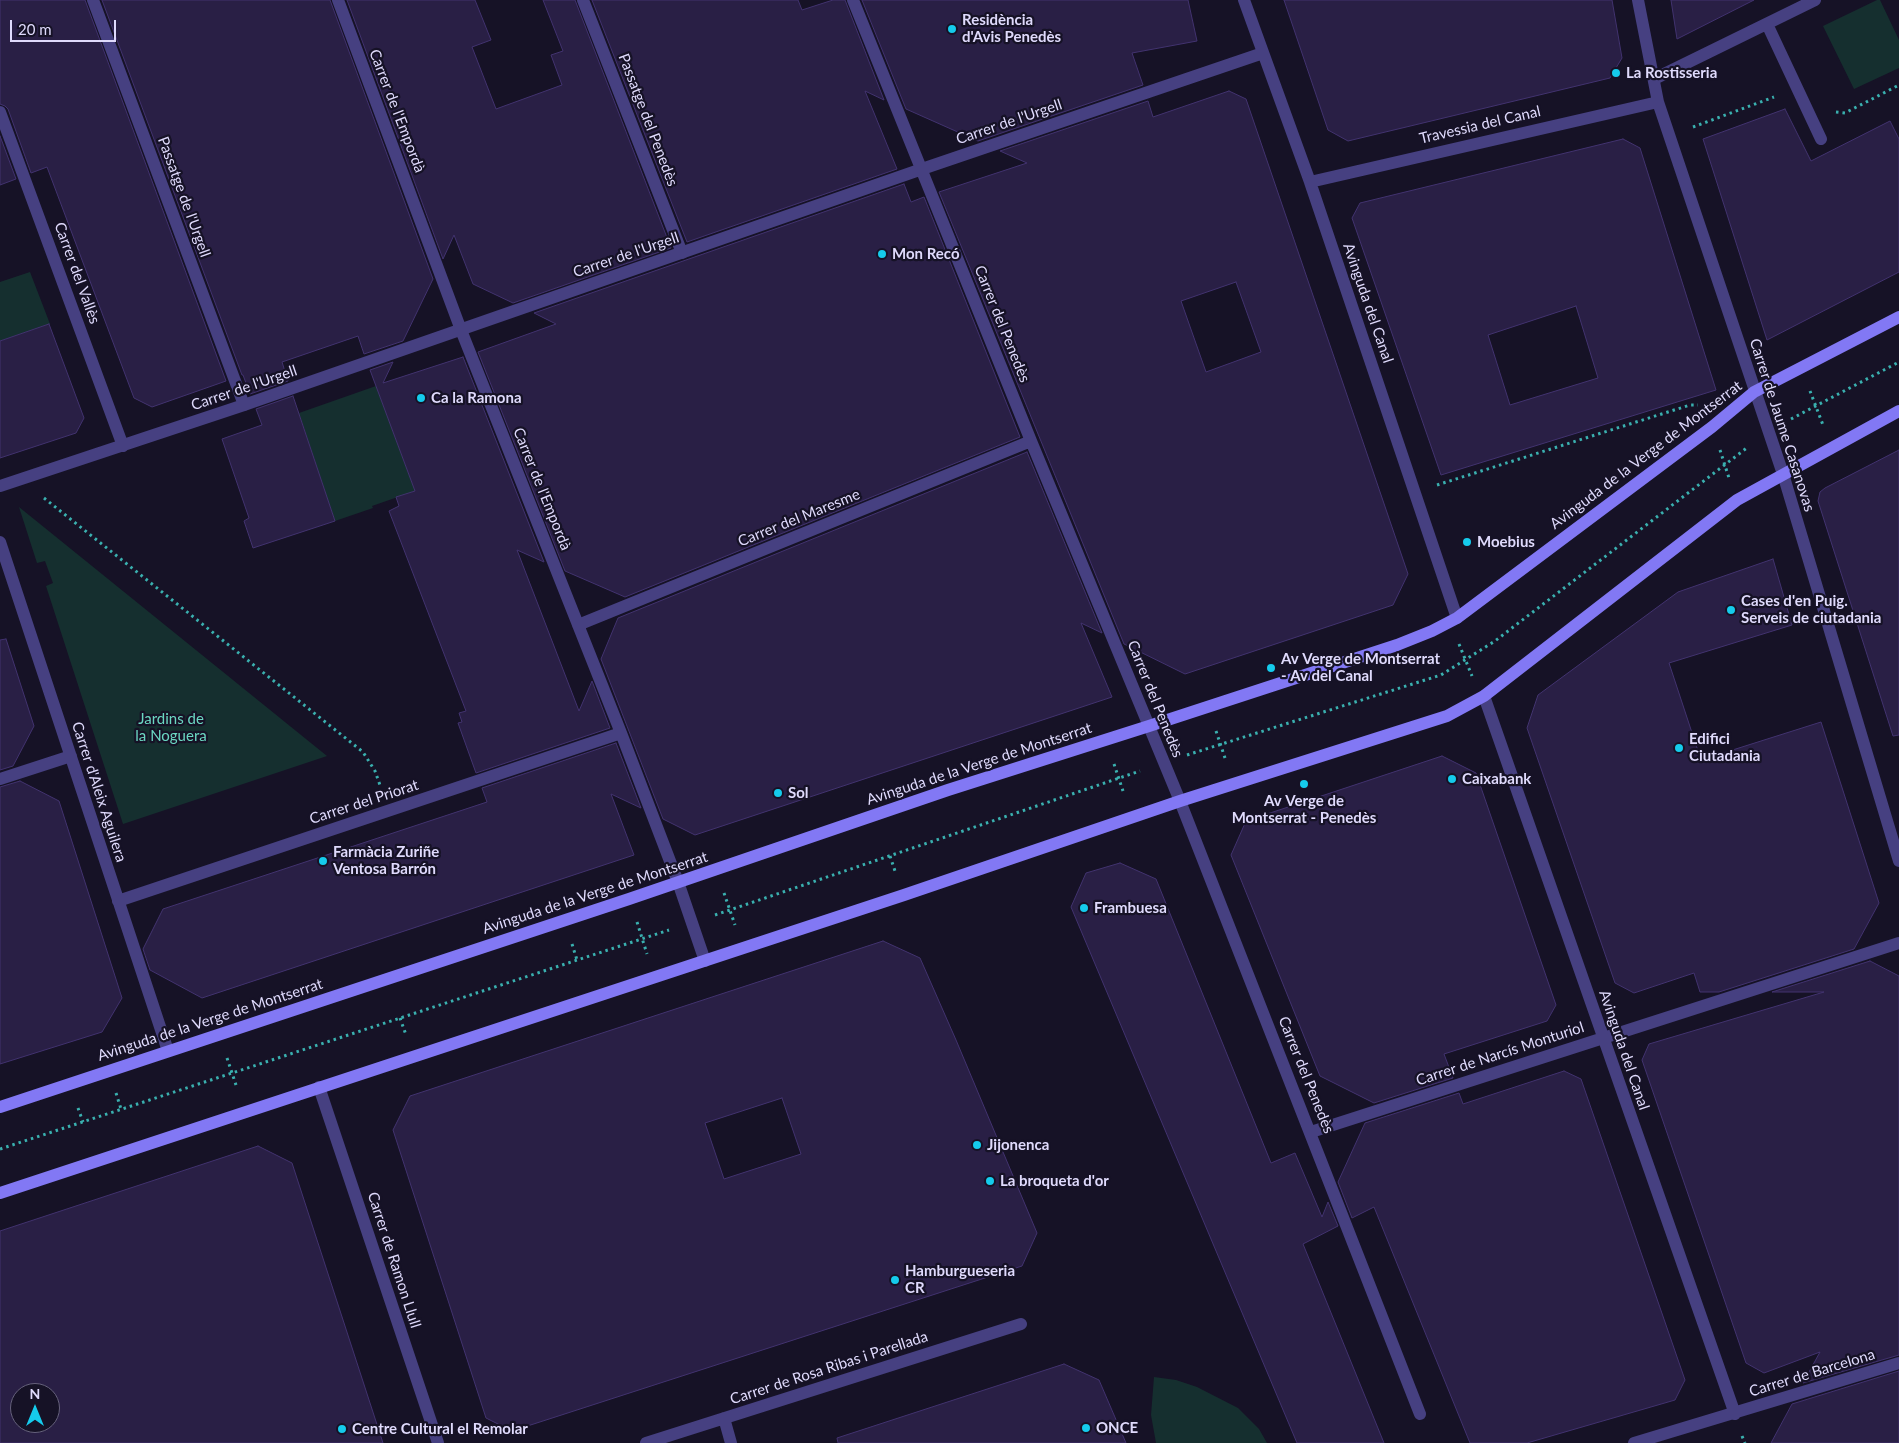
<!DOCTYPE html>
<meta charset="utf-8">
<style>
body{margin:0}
#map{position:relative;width:1899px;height:1443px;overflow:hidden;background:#161226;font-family:Lato,sans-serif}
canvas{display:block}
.north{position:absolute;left:10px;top:1383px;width:50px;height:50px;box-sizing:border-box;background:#161226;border:1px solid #66627c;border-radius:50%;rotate:0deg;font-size:14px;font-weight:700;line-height:20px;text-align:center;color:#dfdafc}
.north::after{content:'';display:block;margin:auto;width:18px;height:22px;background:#15cbec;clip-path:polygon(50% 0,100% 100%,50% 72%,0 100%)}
.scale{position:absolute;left:10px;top:20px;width:106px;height:22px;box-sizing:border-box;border:2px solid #dfdafc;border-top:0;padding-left:6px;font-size:15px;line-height:18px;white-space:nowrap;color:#dfdafc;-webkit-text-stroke:4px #161226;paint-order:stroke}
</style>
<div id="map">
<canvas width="1899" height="1443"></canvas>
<div class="north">N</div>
<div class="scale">20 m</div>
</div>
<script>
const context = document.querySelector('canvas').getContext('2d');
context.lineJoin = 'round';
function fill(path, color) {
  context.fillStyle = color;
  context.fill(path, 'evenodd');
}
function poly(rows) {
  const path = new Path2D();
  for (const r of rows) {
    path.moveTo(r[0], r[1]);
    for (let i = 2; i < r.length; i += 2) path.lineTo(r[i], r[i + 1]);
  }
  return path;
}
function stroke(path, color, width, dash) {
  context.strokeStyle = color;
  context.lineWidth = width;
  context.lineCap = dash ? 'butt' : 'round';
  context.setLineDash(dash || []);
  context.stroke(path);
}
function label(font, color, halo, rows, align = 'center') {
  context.font = font + ' Lato,sans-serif';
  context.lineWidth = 4.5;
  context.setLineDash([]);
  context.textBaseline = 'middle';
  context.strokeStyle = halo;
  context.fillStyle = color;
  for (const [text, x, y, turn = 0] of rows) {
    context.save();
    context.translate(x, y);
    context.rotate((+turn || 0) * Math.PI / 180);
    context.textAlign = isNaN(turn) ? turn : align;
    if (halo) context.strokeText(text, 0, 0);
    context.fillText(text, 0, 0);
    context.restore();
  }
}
fill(poly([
 [1877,0,1880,0,1899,40,1899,68,1854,89,1823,26],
 [30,272,50,324,0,341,0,282],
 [376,386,415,491,372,506,373,508,335,521,299,413],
 [19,507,327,756,123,824,46,586,53,583,45,561,37,563],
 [1154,1377,1176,1380,1197,1387,1238,1408,1259,1429,1267,1443,1156,1443,1151,1415]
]), '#152f2f');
const building = poly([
 [0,0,85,0,226,381,152,407,134,398,47,167,31,173,8,109,5,106,0,104,0,0],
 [102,0,330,0,433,279,403,341,364,354,358,336,282,362,288,381,250,394,243,375,242,375,102,0],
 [347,0,475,0,491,40,472,47,496,109,562,85,551,55,563,51,543,0,575,0,671,248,513,303,473,284,454,235,443,259,347,0],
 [592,0,798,0,802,10,833,0,845,0,884,100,865,91,897,169,687,242,592,0],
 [862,0,1188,0,1197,41,1132,53,1143,85,978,141,906,109,862,0],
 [1284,0,1612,0,1622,58,1610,78,1348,141,1328,130,1284,0],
 [1671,0,1754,0,1677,39,1671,0],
 [1229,91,1246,99,1408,574,1393,605,1185,674,1124,644,939,192,1027,163,1000,151,1148,101,1153,117,1229,91],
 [1236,282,1261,352,1206,372,1181,301,1236,282],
 [1785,109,1811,161,1890,121,1899,139,1899,272,1767,340,1703,139,1785,109],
 [0,136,16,179,0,185,0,136],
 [1623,139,1640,148,1716,390,1441,475,1352,218,1360,203,1623,139],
 [1576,306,1598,378,1510,405,1488,335,1576,306],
 [904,184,911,202,924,197,1020,437,625,597,565,571,478,352,556,324,534,313,904,184],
 [49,324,84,418,76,433,0,458,0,341,49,324],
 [463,357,544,562,517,550,579,711,592,681,610,728,476,773,458,723,462,722,459,713,466,711,389,511,399,506,396,497,415,491,370,370,393,362,383,383,463,357],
 [293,396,335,521,253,548,244,521,249,518,222,439,262,425,256,409,293,396],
 [1899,450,1899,735,1893,736,1818,501,1820,492,1825,488,1899,450],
 [1027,452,1102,633,1081,623,1112,697,695,835,663,819,601,659,618,618,1027,452],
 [1773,559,1792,625,1669,663,1701,760,1821,722,1879,903,1854,949,1719,992,1700,992,1694,973,1634,993,1615,983,1527,728,1538,695,1678,592,1773,559],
 [6,639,34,726,13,766,0,770,0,640,6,639],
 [616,743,641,808,611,794,634,855,202,998,150,970,143,949,163,909,487,802,482,788,616,743],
 [1442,756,1476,773,1556,1005,1547,1021,1444,1054,1453,1078,1374,1103,1320,1076,1231,855,1246,821,1442,756],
 [20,781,59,801,122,998,102,1032,0,1064,0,787,20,781],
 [1120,863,1156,879,1271,1163,1295,1153,1322,1217,1328,1202,1338,1226,1303,1244,1384,1443,1297,1443,1071,907,1086,873,1120,863],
 [883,941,920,958,956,1040,1037,1233,1022,1266,512,1431,486,1418,393,1130,410,1096,883,941],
 [782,1098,801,1154,724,1179,705,1123,782,1098],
 [1870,961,1899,976,1899,1355,1803,1383,1820,1352,1764,1373,1746,1363,1642,1060,1649,1044,1824,992,1772,992,1870,961],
 [1564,1071,1581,1079,1685,1380,1675,1400,1527,1443,1470,1443,1374,1207,1352,1218,1338,1182,1365,1123,1459,1093,1463,1104,1564,1071],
 [258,1146,292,1163,383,1443,0,1443,0,1231,258,1146],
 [20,1393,50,1393,50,1423,20,1423,20,1393],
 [1064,1364,1099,1380,1126,1443,838,1443,837,1438,1064,1364],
 [1899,1371,1899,1443,1771,1443,1792,1404,1899,1371]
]);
fill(building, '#291f45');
stroke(building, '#42336f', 1);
stroke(poly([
 [1836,112,1845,113,1899,85],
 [1693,127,1774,97],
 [1810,391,1823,425],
 [1791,419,1899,362],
 [1720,450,1729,478],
 [1437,485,1690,405,1698,405],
 [44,498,363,752,375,771,381,788],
 [1459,644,1472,676],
 [1216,731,1226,761],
 [1187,755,1441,675,1495,641,1748,447],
 [1114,764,1124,794],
 [890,856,895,871],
 [724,893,735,925],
 [715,915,1140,771],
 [637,922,647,954],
 [572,944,577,960],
 [400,1018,406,1035],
 [227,1058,237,1088],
 [116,1093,121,1109],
 [78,1108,83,1122],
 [0,1149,669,930],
 [1742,1436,1745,1443]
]), '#3ab0af', 3, [2.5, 4]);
stroke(poly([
 [93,0,244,405],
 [583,0,682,253]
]), '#464081', 12);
stroke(poly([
 [338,0,461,330,621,733,678,882,705,961],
 [853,0,1031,441,1180,801,1420,1414],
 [1244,0,1310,182,1457,618],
 [1638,0,1658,102,1783,474,1899,861],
 [1767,24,1821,139],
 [1654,79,1815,0],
 [0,112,123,446],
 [1310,182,1658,102],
 [0,486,244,405,922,169,1263,53],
 [0,542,168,1051],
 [578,625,1031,441],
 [1484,696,1735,1414],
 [0,779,71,756],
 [118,901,621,733],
 [319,1087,438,1443],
 [1311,1132,1899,943],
 [724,1418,731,1443],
 [646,1443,1021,1324],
 [1634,1443,1899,1363]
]), '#464081', 12);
stroke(poly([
 [0,1107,629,899,948,790,1149,726,1397,645,1432,631,1457,618,1712,427,1754,392,1899,317],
 [0,1193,904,895,1180,801,1447,716,1484,696,1737,500,1899,411]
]), '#8278f4', 12);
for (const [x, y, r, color] of [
 [952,29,5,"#15cbec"],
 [1616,73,5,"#15cbec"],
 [882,254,5,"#15cbec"],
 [421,398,5,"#15cbec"],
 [1467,542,5,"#15cbec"],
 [1731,610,5,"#15cbec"],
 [1271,668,5,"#15cbec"],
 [1679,748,5,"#15cbec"],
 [1452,779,5,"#15cbec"],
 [1304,784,5,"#15cbec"],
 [778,793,5,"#15cbec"],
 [323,861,5,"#15cbec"],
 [1084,908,5,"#15cbec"],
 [977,1145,5,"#15cbec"],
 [990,1181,5,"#15cbec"],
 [895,1280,5,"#15cbec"],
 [1086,1428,5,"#15cbec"],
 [342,1429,5,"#15cbec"]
]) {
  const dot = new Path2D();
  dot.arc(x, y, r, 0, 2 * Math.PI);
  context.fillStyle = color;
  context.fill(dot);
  stroke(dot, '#161226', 2);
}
label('bold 15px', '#dfdafc', '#161226', [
 ["Residència",962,20],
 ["d'Avis Penedès",962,37],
 ["La Rostisseria",1626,73],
 ["Mon Recó",892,254],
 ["Ca la Ramona",431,398],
 ["Moebius",1477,542],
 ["Cases d'en Puig.",1741,601],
 ["Serveis de ciutadania",1741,618],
 ["Av Verge de Montserrat",1281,659],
 ["- Av del Canal",1281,676],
 ["Edifici",1689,739],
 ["Ciutadania",1689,756],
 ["Caixabank",1462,779],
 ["Sol",788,793],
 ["Av Verge de",1304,801,"center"],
 ["Montserrat - Penedès",1304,818,"center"],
 ["Farmàcia Zuriñe",333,852],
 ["Ventosa Barrón",333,869],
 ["Frambuesa",1094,908],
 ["Jijonenca",987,1145],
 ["La broqueta d'or",1000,1181],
 ["Hamburgueseria",905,1271],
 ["CR",905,1288],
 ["ONCE",1096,1428],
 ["Centre Cultural el Remolar",352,1429]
], 'left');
label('15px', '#dfdafc', '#161226', [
 ["Carrer de l'Empordà",397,111,69],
 ["Passatge del Penedès",648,120,69],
 ["Carrer de l'Urgell",1009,122,-19],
 ["Travessia del Canal",1480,125,-13],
 ["Passatge de l'Urgell",184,197,70],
 ["Carrer de l'Urgell",626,255,-19],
 ["Carrer del Vallès",77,273,70],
 ["Avinguda del Canal",1368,303,71],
 ["Carrer del Penedès",1002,324,68],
 ["Carrer de l'Urgell",244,388,-19],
 ["Carrer de Jaume Casanovas",1782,425,72],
 ["Avinguda de la Verge de Montserrat",1646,455,-37],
 ["Carrer de l'Empordà",542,489,68],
 ["Carrer del Maresme",799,518,-22],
 ["Carrer del Penedès",1155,699,68],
 ["Avinguda de la Verge de Montserrat",979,764,-18],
 ["Carrer d'Aleix Aguilera",99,792,72],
 ["Carrer del Priorat",364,802,-18],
 ["Avinguda de la Verge de Montserrat",595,893,-18],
 ["Avinguda de la Verge de Montserrat",210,1020,-18],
 ["Avinguda del Canal",1624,1050,71],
 ["Carrer de Narcís Monturiol",1500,1054,-18],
 ["Carrer del Penedès",1306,1075,68],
 ["Carrer de Ramon Llull",394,1260,72],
 ["Carrer de Rosa Ribas i Parellada",829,1368,-18],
 ["Carrer de Barcelona",1812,1373,-17]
]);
label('15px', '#6bd7c2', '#161226', [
 ["Jardins de",171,719],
 ["la Noguera",171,736]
]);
</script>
